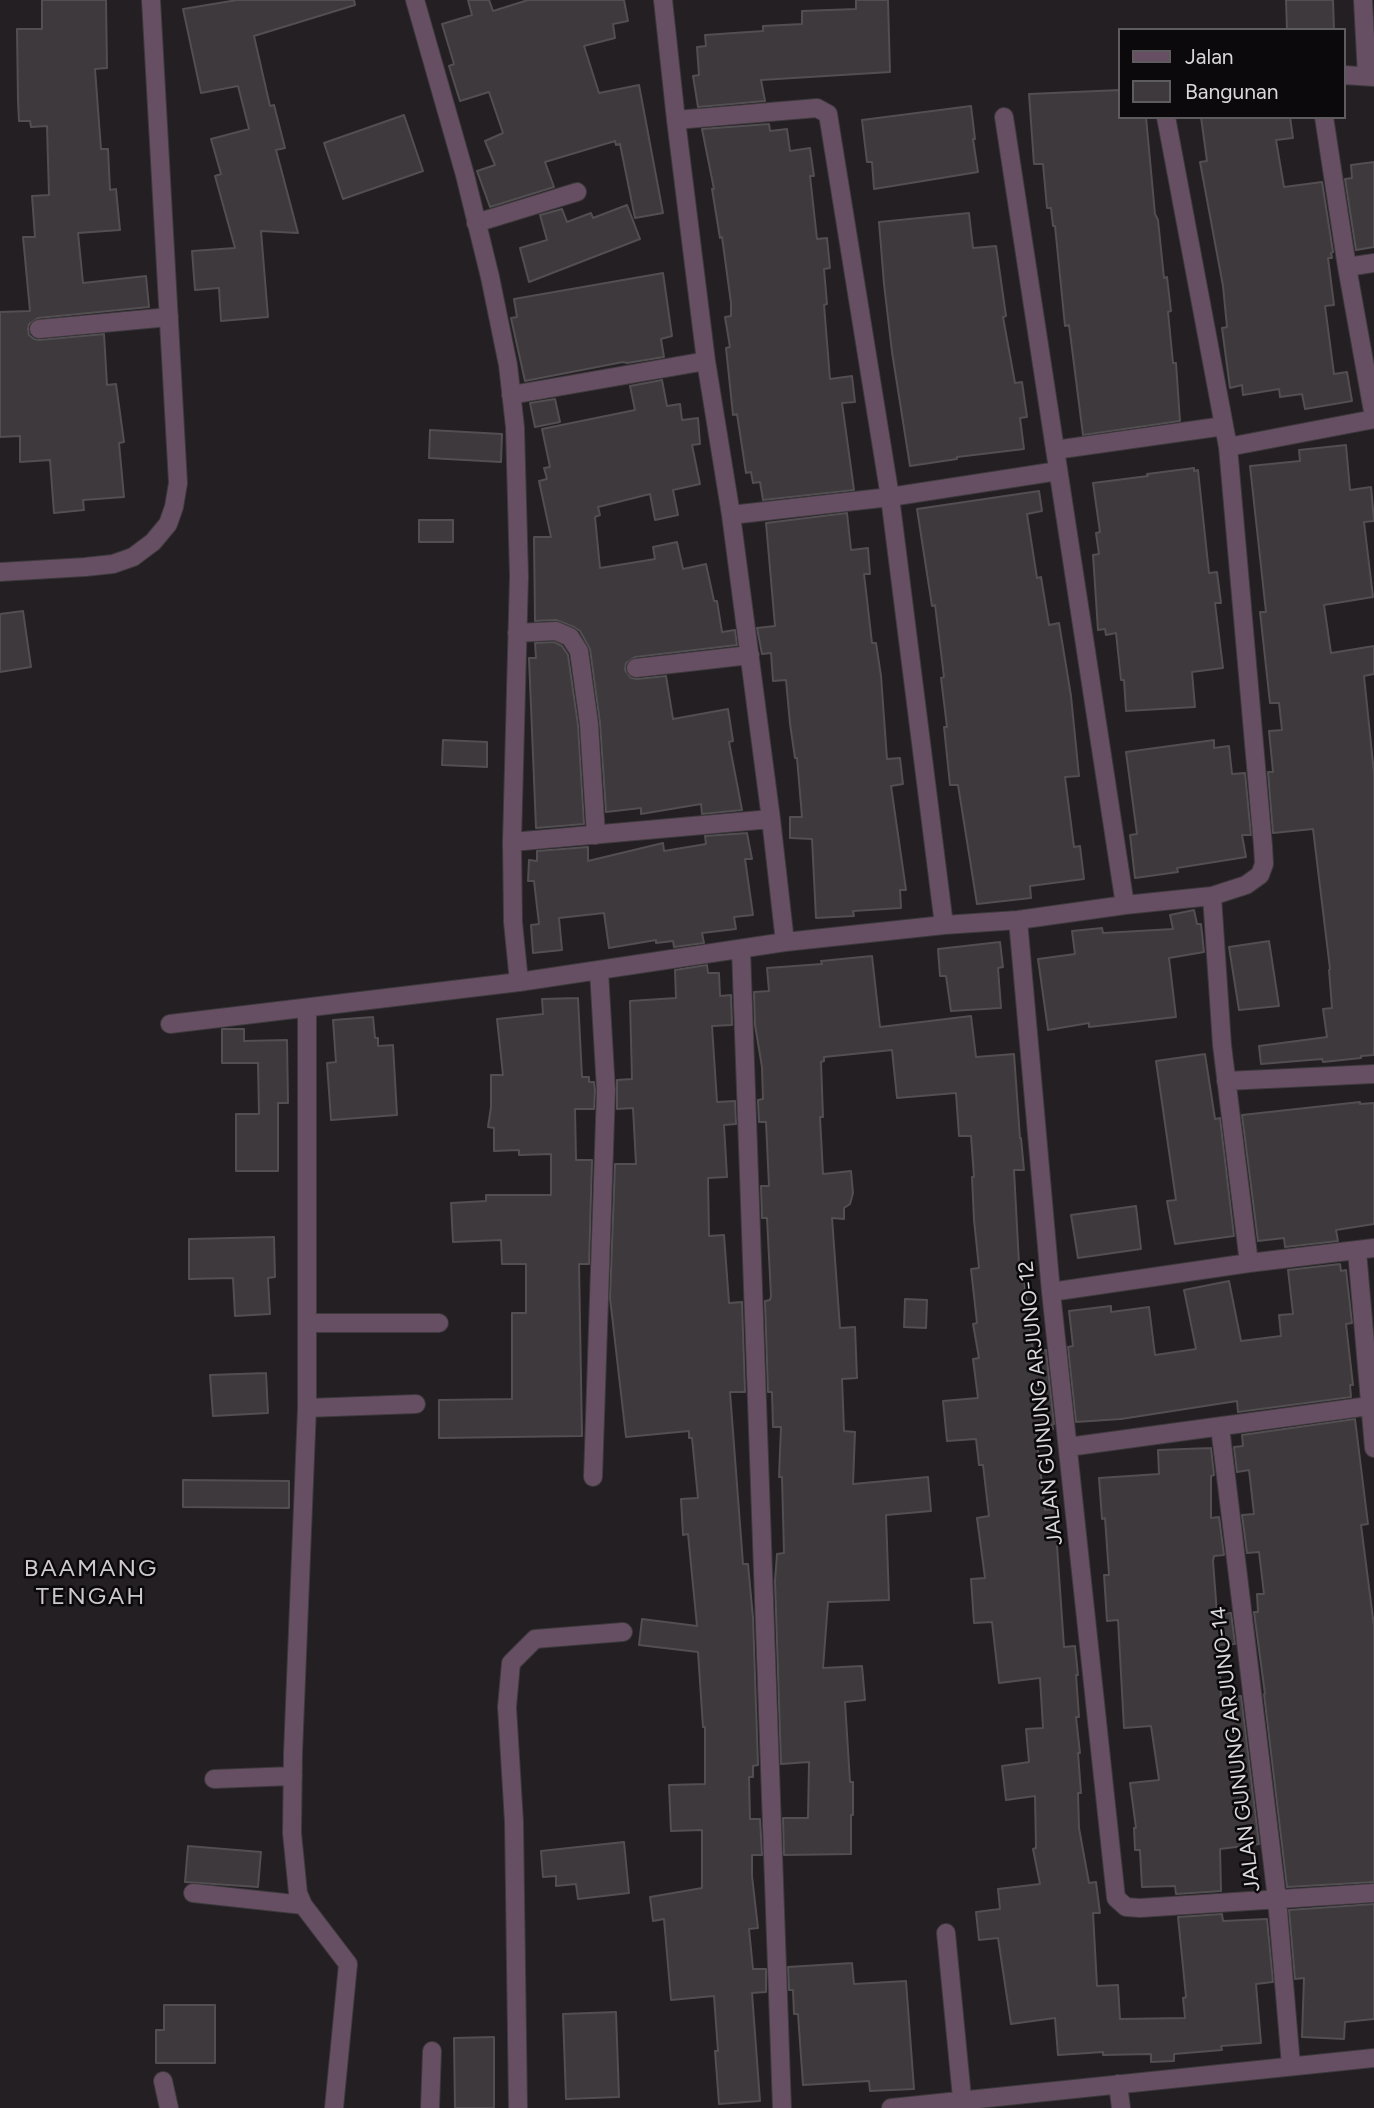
<!DOCTYPE html>
<style>
body{margin:0}
#map{position:relative;width:1374px;height:2108px;overflow:hidden;background:#231f22;font-family:Figtree,sans-serif}
canvas{display:block}
.legend{position:absolute;left:1118px;top:28px;width:228px;height:91px;box-sizing:border-box;background:#0b090b;border:2px solid #5e5c5e;margin:0;padding:9px 12px;list-style:none;font-size:21px;color:#dad8da}
.legend li{display:flex;align-items:center;gap:14px;height:35px}
.legend b{width:35px;border:2px solid #5e5c5e}
</style>
<div id="map">
<canvas width="1374" height="2108"></canvas>
<ul class="legend">
<li><b style="height:9px;background:#664f63"></b>Jalan</li>
<li><b style="height:19px;background:#3e393d"></b>Bangunan</li>
</ul>
</div>
<script>
const context = document.querySelector('canvas').getContext('2d');
context.lineJoin = 'round';
function fill(path, color) {
  context.fillStyle = color;
  context.fill(path, 'evenodd');
}
function poly(rows) {
  const path = new Path2D();
  for (const r of rows) {
    path.moveTo(r[0], r[1]);
    for (let i = 2; i < r.length; i += 2) path.lineTo(r[i], r[i + 1]);
  }
  return path;
}
function stroke(path, color, width, dash) {
  context.strokeStyle = color;
  context.lineWidth = width;
  context.lineCap = dash ? 'butt' : 'round';
  context.setLineDash(dash || []);
  context.stroke(path);
}
function label(font, color, halo, rows, align = 'center') {
  context.font = font + ' Figtree,sans-serif';
  context.lineWidth = 5;
  context.setLineDash([]);
  context.textBaseline = 'middle';
  context.strokeStyle = halo;
  context.fillStyle = color;
  for (const [text, x, y, turn = 0] of rows) {
    context.save();
    context.translate(x, y);
    context.rotate((+turn || 0) * Math.PI / 180);
    context.textAlign = isNaN(turn) ? turn : align;
    if (halo) context.strokeText(text, 0, 0);
    context.fillText(text, 0, 0);
    context.restore();
  }
}
const building = poly([
 [42,0,106,0,107,68,95,69,101,149,108,149,110,190,116,189,120,230,78,233,83,283,146,276,149,307,38,318,29,324,28,329,29,335,34,339,39,340,104,334,107,385,116,384,124,442,119,443,124,497,83,500,84,510,54,513,50,460,20,462,20,436,0,437,0,312,30,311,23,237,35,237,32,196,49,195,47,126,31,127,30,121,19,121,18,100,17,29,42,29,42,0],
 [237,0,354,0,355,5,254,36,270,106,274,105,285,148,276,150,298,233,261,231,268,317,221,321,219,288,195,290,192,251,235,248,215,176,221,174,211,139,249,129,238,86,201,93,183,9,237,0],
 [468,0,489,0,493,11,528,0,624,0,628,21,613,24,615,38,584,46,599,93,639,85,663,213,635,218,620,144,616,145,615,141,545,162,554,187,490,207,477,171,495,165,485,141,503,133,489,92,460,101,449,66,454,64,442,24,472,15,468,0],
 [856,0,888,0,890,72,761,80,765,101,698,107,693,76,699,75,697,47,706,46,705,35,763,31,763,26,802,24,802,11,856,9,856,0],
 [1286,0,1333,0,1334,30,1287,30,1286,0],
 [1120,90,1120,117,1146,117,1155,214,1158,220,1164,278,1167,277,1171,311,1168,312,1173,363,1176,363,1180,421,1083,435,1069,325,1065,326,1055,226,1053,226,1051,208,1047,208,1043,164,1034,164,1029,94,1120,90],
 [971,106,975,139,973,139,978,172,874,189,872,162,867,162,862,120,971,106],
 [404,115,423,171,343,199,324,143,404,115],
 [1201,117,1290,117,1293,138,1276,140,1284,187,1322,182,1333,252,1331,253,1332,258,1328,258,1334,305,1325,306,1334,374,1347,372,1352,401,1305,409,1302,394,1280,397,1279,389,1243,395,1242,385,1230,388,1222,328,1227,327,1223,286,1200,162,1207,161,1201,117],
 [769,124,770,131,787,129,790,151,810,148,814,176,810,176,817,239,827,238,830,268,824,269,827,304,824,305,830,379,852,376,855,402,842,403,854,490,763,500,760,482,753,483,751,472,746,473,737,414,733,415,726,348,730,347,725,317,731,316,731,303,722,237,720,238,712,189,714,189,702,129,769,124],
 [1374,162,1374,247,1356,250,1345,179,1352,178,1351,165,1374,162],
 [627,205,640,239,529,282,520,248,547,240,540,215,562,209,567,222,591,213,593,218,627,205],
 [969,213,973,248,996,246,1006,316,1003,317,1015,383,1022,382,1027,417,1020,418,1024,449,957,457,957,459,910,466,892,352,884,284,879,222,969,213],
 [663,273,672,336,661,339,664,357,627,363,623,362,525,381,511,318,517,317,514,299,663,273],
 [662,380,667,406,680,404,682,420,698,418,700,444,692,445,700,484,673,490,678,515,655,520,650,494,598,507,600,515,595,517,600,568,655,559,653,547,677,542,683,569,706,564,714,601,717,601,722,632,735,630,737,645,635,657,626,663,625,670,631,678,637,679,666,676,673,719,728,709,733,741,729,742,742,810,702,814,701,804,641,814,641,808,606,812,600,723,590,649,580,631,574,627,556,620,535,621,534,537,551,537,539,481,547,479,544,468,550,467,542,429,635,410,630,386,662,380],
 [555,399,560,422,535,427,530,403,555,399],
 [430,430,502,434,501,462,429,458,430,430],
 [1346,445,1350,490,1371,487,1374,521,1364,522,1373,597,1324,605,1331,653,1374,646,1374,674,1364,676,1374,773,1374,1055,1361,1056,1361,1058,1323,1062,1322,1059,1261,1064,1259,1046,1327,1037,1323,1009,1332,1008,1329,970,1330,969,1313,829,1273,833,1268,772,1273,772,1269,731,1282,730,1279,703,1270,703,1260,612,1266,612,1250,466,1300,461,1299,450,1346,445],
 [1194,468,1194,471,1198,470,1209,573,1217,572,1221,603,1215,603,1223,668,1192,672,1195,707,1126,711,1124,680,1121,680,1116,633,1106,635,1105,629,1098,630,1093,555,1099,554,1096,533,1100,532,1093,483,1148,476,1147,474,1194,468],
 [1039,491,1042,511,1027,514,1037,578,1041,577,1049,625,1059,623,1071,696,1079,776,1065,777,1074,847,1080,846,1084,879,1030,886,1031,898,977,904,958,785,950,785,944,727,947,727,941,678,944,677,935,605,932,606,917,509,1039,491],
 [847,513,851,550,868,548,870,574,864,574,872,643,876,643,881,676,887,759,900,758,903,784,891,786,906,890,900,890,901,908,853,911,854,916,816,918,812,839,790,838,790,817,802,817,797,758,795,758,790,724,786,680,773,681,771,653,762,654,757,628,775,626,766,523,847,513],
 [419,520,453,520,453,542,419,542,419,520],
 [23,611,31,667,0,672,0,614,23,611],
 [554,642,562,646,568,655,578,725,584,824,536,828,529,658,536,658,535,643,554,642],
 [443,740,487,742,487,767,442,765,443,740],
 [1214,740,1214,748,1229,746,1232,774,1245,773,1251,835,1242,835,1246,857,1177,868,1178,872,1135,878,1130,835,1137,834,1126,752,1214,740],
 [747,833,752,859,745,859,753,915,734,917,736,929,702,933,704,943,674,947,673,941,656,943,656,940,609,948,604,913,559,918,562,950,533,953,531,925,539,924,534,881,528,881,529,860,537,861,537,851,588,847,588,861,663,843,664,851,706,844,705,836,747,833],
 [1194,910,1197,924,1201,924,1204,952,1169,958,1176,1017,1089,1027,1089,1023,1048,1030,1038,959,1075,954,1072,931,1102,928,1103,933,1173,929,1170,915,1194,910],
 [1269,941,1279,1006,1239,1010,1229,947,1269,941],
 [1000,942,1003,967,998,968,1001,1008,951,1011,946,976,940,976,938,949,1000,942],
 [872,956,880,1027,971,1016,976,1057,1014,1054,1020,1138,1021,1138,1024,1170,1014,1170,1019,1264,1022,1264,1033,1351,1046,1350,1054,1424,1052,1425,1053,1429,1036,1434,1045,1510,1055,1509,1060,1546,1057,1546,1064,1647,1075,1646,1078,1675,1076,1675,1079,1717,1076,1717,1080,1753,1078,1753,1081,1793,1078,1793,1079,1828,1089,1883,1096,1882,1100,1913,1093,1913,1097,1986,1118,1985,1120,2019,1185,2018,1183,1998,1186,1997,1178,1917,1222,1914,1223,1921,1267,1919,1273,1982,1256,1984,1261,2043,1221,2046,1222,2050,1174,2054,1174,2061,1151,2062,1151,2054,1103,2055,1103,2052,1058,2055,1055,2018,1011,2024,998,1938,979,1940,976,1912,1000,1909,998,1889,1040,1884,1033,1849,1036,1848,1035,1796,1006,1800,1002,1766,1029,1762,1026,1729,1043,1728,1040,1678,999,1683,992,1622,974,1623,971,1579,985,1578,977,1518,989,1516,983,1465,979,1465,976,1439,947,1441,943,1401,978,1398,973,1359,979,1358,973,1324,977,1323,971,1269,979,1268,974,1220,972,1177,974,1177,971,1136,959,1136,956,1093,897,1098,892,1050,824,1057,824,1061,821,1062,823,1117,820,1117,823,1174,851,1171,853,1193,850,1204,844,1208,844,1219,832,1218,840,1328,855,1327,857,1378,842,1379,844,1431,855,1432,853,1484,928,1477,931,1511,886,1515,889,1600,828,1602,823,1668,862,1666,865,1700,845,1702,850,1782,853,1782,853,1815,851,1815,851,1854,784,1855,783,1818,808,1818,809,1762,781,1764,775,1581,777,1554,784,1553,782,1477,779,1477,781,1427,773,1427,772,1392,768,1392,765,1301,770,1300,771,1296,767,1218,762,1218,761,1186,769,1186,766,1122,759,1122,758,1100,763,1099,762,1067,755,1025,754,992,769,991,767,968,822,964,821,961,872,956],
 [707,965,708,973,719,973,720,996,731,995,732,1025,712,1026,717,1102,735,1101,736,1124,724,1125,727,1177,708,1178,709,1236,724,1235,729,1303,742,1302,745,1392,730,1392,743,1564,748,1564,753,1618,758,1765,753,1766,753,1777,749,1777,750,1819,760,1819,762,1855,752,1855,752,1876,758,1928,749,1929,753,1969,766,1969,766,1992,752,1993,760,2101,719,2104,715,2051,718,2051,714,1996,671,2000,664,1919,653,1921,650,1897,702,1888,702,1830,671,1831,669,1785,705,1784,705,1727,703,1727,698,1652,639,1645,642,1619,697,1626,688,1534,683,1535,681,1499,698,1498,692,1438,689,1438,689,1431,626,1437,610,1298,615,1164,636,1164,633,1108,617,1109,617,1080,632,1079,630,1001,676,998,675,970,707,965],
 [578,998,582,1077,589,1077,589,1082,594,1082,595,1090,594,1109,575,1109,576,1160,592,1160,589,1264,579,1264,582,1436,439,1438,439,1400,512,1399,512,1313,526,1313,526,1264,502,1264,501,1240,453,1242,451,1203,486,1201,486,1195,551,1195,551,1154,519,1155,519,1150,494,1151,494,1128,488,1127,491,1107,491,1075,503,1075,497,1019,543,1014,542,999,578,998],
 [373,1017,375,1038,378,1038,378,1046,393,1045,397,1115,331,1120,327,1063,336,1062,333,1020,373,1017],
 [222,1029,244,1029,244,1041,287,1040,288,1103,278,1103,278,1171,236,1171,236,1114,259,1114,258,1063,222,1063,222,1029],
 [1205,1054,1215,1119,1220,1118,1234,1236,1175,1244,1167,1201,1176,1200,1156,1061,1205,1054],
 [1360,1102,1360,1104,1374,1103,1374,1224,1336,1230,1338,1241,1285,1247,1284,1238,1258,1241,1242,1115,1360,1102],
 [1136,1206,1141,1249,1078,1258,1071,1215,1136,1206],
 [274,1237,275,1277,268,1278,270,1314,235,1316,233,1278,189,1279,189,1239,274,1237],
 [1340,1264,1341,1271,1346,1270,1352,1323,1346,1324,1353,1385,1350,1385,1351,1397,1238,1412,1237,1401,1121,1419,1076,1422,1068,1347,1073,1346,1069,1311,1111,1306,1111,1312,1149,1307,1155,1355,1196,1349,1184,1290,1229,1281,1241,1341,1281,1336,1279,1315,1293,1314,1288,1270,1340,1264],
 [905,1299,927,1300,926,1328,904,1327,905,1299],
 [266,1373,268,1413,213,1416,210,1375,266,1373],
 [1355,1419,1368,1524,1361,1525,1374,1626,1374,1882,1287,1887,1264,1694,1265,1694,1254,1612,1258,1612,1257,1594,1264,1594,1259,1552,1247,1553,1242,1515,1254,1514,1249,1470,1237,1472,1234,1447,1243,1446,1242,1435,1355,1419],
 [1211,1448,1214,1475,1211,1476,1211,1518,1219,1517,1224,1555,1214,1556,1213,1561,1217,1614,1231,1613,1235,1644,1219,1645,1221,1698,1241,1696,1259,1844,1220,1849,1221,1891,1176,1894,1175,1886,1142,1887,1140,1850,1135,1850,1134,1828,1136,1828,1130,1783,1159,1780,1151,1726,1124,1728,1118,1620,1107,1621,1104,1575,1109,1575,1105,1518,1102,1519,1099,1478,1159,1474,1158,1450,1211,1448],
 [183,1480,289,1481,289,1508,183,1507,183,1480],
 [624,1842,629,1893,578,1899,576,1884,556,1886,556,1876,543,1877,541,1851,624,1842],
 [188,1846,261,1852,258,1887,185,1882,188,1846],
 [1374,1904,1374,2019,1345,2022,1344,2039,1302,2037,1304,1978,1295,1979,1289,1910,1374,1904],
 [852,1963,854,1984,906,1981,914,2089,870,2091,869,2081,803,2085,798,2014,794,2014,793,1990,789,1990,788,1967,852,1963],
 [164,2005,215,2005,215,2063,156,2063,156,2030,164,2030,164,2005],
 [616,2012,619,2097,566,2099,563,2014,616,2012],
 [494,2037,494,2108,455,2108,454,2038,494,2037]
]);
fill(building, '#3e393d');
stroke(building, '#524e51', 2);
const minor = poly([
 [415,0,465,175,490,277,508,365,515,427,519,576,512,842,513,922,519,982],
 [663,0,676,120,706,361,731,515,771,819,785,942],
 [1363,0,1367,76],
 [1344,75,1374,77],
 [1004,117,1125,905],
 [1324,117,1347,267,1374,417],
 [676,120,817,108,828,114,890,497,944,925],
 [476,223,577,192],
 [1347,267,1374,263],
 [39,329,169,317],
 [511,395,706,361],
 [1228,447,1374,419],
 [1055,450,1224,426],
 [731,515,890,497,1058,471],
 [0,572,85,567,113,564,133,557,153,542,168,524,174,507,178,483,151,0],
 [517,633,556,631,570,637,579,651,589,724,596,835],
 [636,668,750,655],
 [512,842,771,819],
 [1212,896,1222,1045,1249,1263],
 [1018,920,1051,1292,1116,1898,1126,1907,1140,1908,1374,1893],
 [741,949,782,2108],
 [307,1009,307,1408,293,1753,292,1833,298,1893,303,1905,348,1964,334,2108],
 [170,1024,519,982,785,942,944,925,1018,920,1125,905,1212,896,1246,885,1260,875,1264,864,1263,846,1228,447,1166,117],
 [1226,1081,1374,1074],
 [1357,1251,1374,1448],
 [1051,1292,1249,1263,1374,1248],
 [308,1323,439,1323],
 [307,1408,416,1404],
 [1220,1427,1277,1899,1291,2066],
 [1068,1447,1369,1406],
 [593,1477,606,1090,599,971],
 [214,1779,293,1776],
 [193,1893,303,1905],
 [946,1933,963,2108],
 [163,2081,169,2108],
 [1118,2084,1121,2108],
 [430,2108,432,2051],
 [518,2108,514,1822,507,1707,511,1663,535,1639,623,1632],
 [891,2108,1374,2058]
]);
stroke(minor, '#3d393c', 20);
stroke(minor, '#664f63', 18);
label('21px', '#dad8da', '#0b090b', [
 ["JALAN GUNUNG ARJUNO-12",1041,1403,-96],
 ["JALAN GUNUNG ARJUNO-14",1236,1749,-97]
]);
context.letterSpacing = '2px';
label('24px', '#cec9cd', '#0b090b', [
 ["BAAMANG",91,1569],
 ["TENGAH",91,1597]
]);
context.letterSpacing = '0px';
</script>
